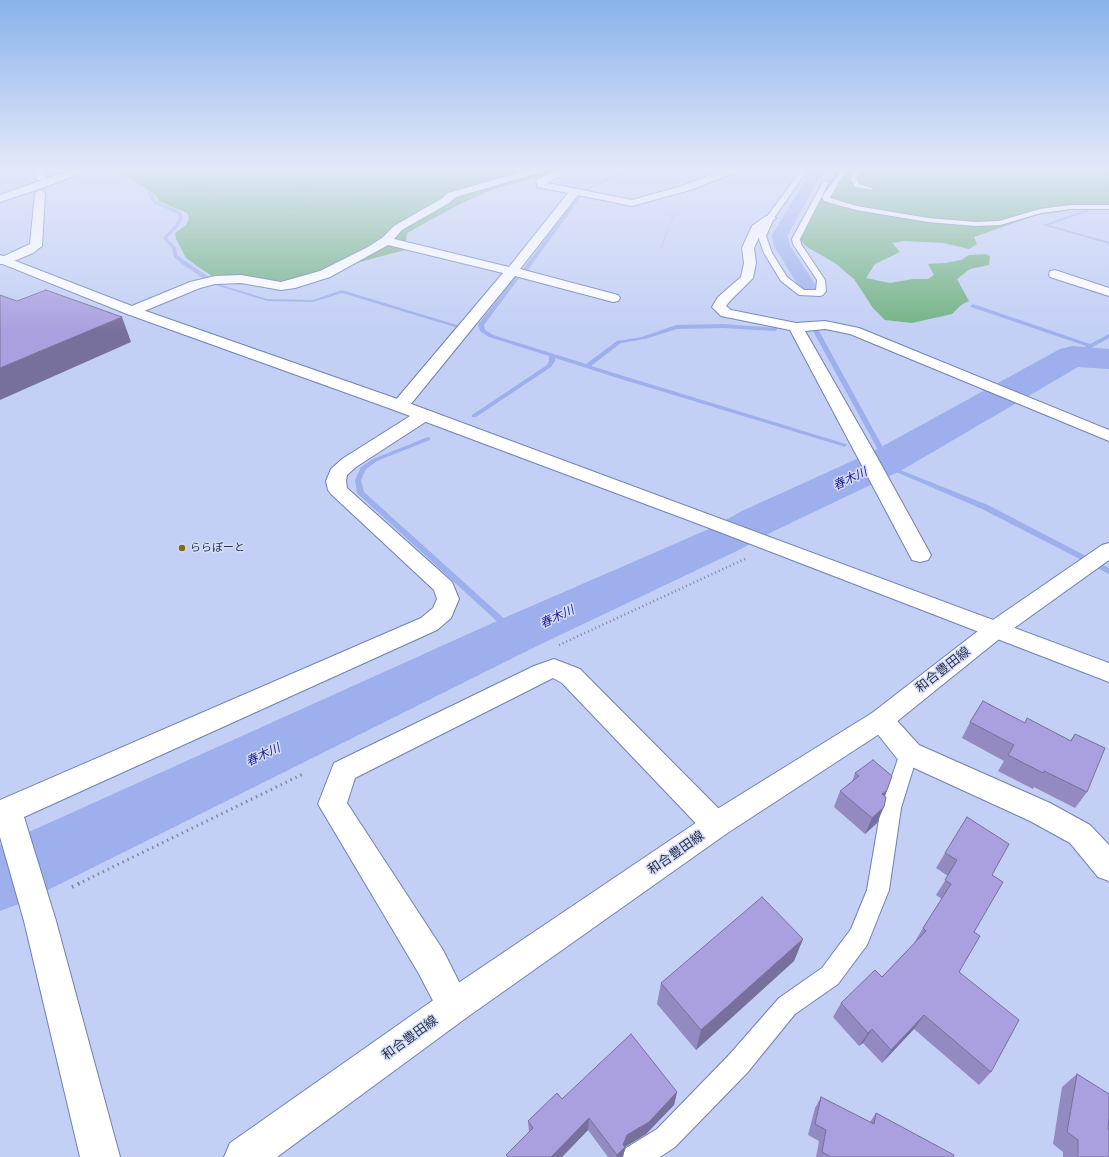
<!DOCTYPE html>
<meta charset="utf-8">
<style>
body{margin:0}
canvas{display:block;background:#c3cff5}
</style>
<canvas width="1109" height="1157"></canvas>
<script>
const context = document.querySelector('canvas').getContext('2d');
context.lineJoin = 'round';
function fill(path, color) {
  context.fillStyle = color;
  context.fill(path, 'evenodd');
}
function poly(rows) {
  const path = new Path2D();
  for (const r of rows) {
    path.moveTo(r[0], r[1]);
    for (let i = 2; i < r.length; i += 2) path.lineTo(r[i], r[i + 1]);
  }
  return path;
}
function stroke(path, color, width, dash) {
  context.strokeStyle = color;
  context.lineWidth = width;
  context.lineCap = dash ? 'butt' : 'round';
  context.setLineDash(dash || []);
  context.stroke(path);
}
function label(font, color, halo, rows, align = 'center') {
  context.font = font + ' Mulish,"Noto Sans JP",sans-serif';
  context.lineWidth = 3;
  context.setLineDash([]);
  context.textBaseline = 'middle';
  context.strokeStyle = halo;
  context.fillStyle = color;
  for (const [text, x, y, turn = 0] of rows) {
    context.save();
    context.translate(x, y);
    context.rotate((+turn || 0) * Math.PI / 180);
    context.textAlign = isNaN(turn) ? turn : align;
    if (halo) context.strokeText(text, 0, 0);
    context.fillText(text, 0, 0);
    context.restore();
  }
}
fill(poly([
 [117,169,562,169,486,192,458,205,407,233,405,250,285,282,215,278,194,264,186,258,176,239,175,233,186,225,189,218,187,213,158,201,158,198,150,191,134,181,118,174],
 [837,169,1109,169,1109,208,1077,209,1037,215,974,237,977,244,969,249,943,243,904,241,892,243,900,252,875,264,866,278,890,283,913,279,928,279,934,275,928,264,945,263,961,260,969,255,985,254,990,256,989,265,970,269,957,279,969,301,961,305,952,314,912,323,885,320,873,308,854,279,835,263,807,247,799,239]
]), '#72b283');
fill(poly([
 [626,169,631,169,584,192,581,191,626,169],
 [148,192,150,192,154,196,156,201,181,212,183,219,178,227,167,238,176,248,178,256,210,278,210,280,206,280,182,264,174,257,172,248,163,238,175,225,179,219,178,214,153,203,148,192],
 [578,196,581,197,527,271,523,271,523,269,578,196],
 [1086,210,1089,211,1049,225,1109,242,1109,244,1043,225,1086,210],
 [515,277,519,278,484,325,485,330,493,335,586,364,617,341,642,337,676,325,723,324,777,328,777,330,775,331,723,328,677,329,645,339,621,343,591,366,846,444,847,445,844,447,842,446,621,379,555,358,555,361,551,367,476,417,472,417,472,415,547,365,549,361,549,356,489,337,480,331,478,325,515,277],
 [212,282,267,299,313,300,342,290,460,326,455,327,342,293,313,302,267,301,212,284,212,282],
 [973,304,1090,344,1109,334,1109,338,1072,358,1069,356,1070,355,1086,346,971,307,970,306,973,304],
 [814,330,819,331,890,460,898,469,988,505,1109,568,1109,574,982,509,894,471,884,461,813,331,814,330],
 [428,437,430,438,430,440,377,461,366,469,361,480,364,492,519,632,520,634,519,636,513,636,357,493,355,480,361,467,373,459,428,437]
]), '#9dafed');
fill(poly([
 [812,169,824,169,788,235,790,246,819,290,816,294,810,295,804,294,801,290,774,246,772,235,812,169]
]), '#9dafed');
fill(poly([
 [1072,346,1109,349,1109,369,1078,367,902,470,774,531,741,549,535,647,24,902,0,911,0,845,497,621,709,529,742,511,872,452,1060,349,1072,346]
]), '#9dafed');
const service = poly([
 [802,169,808,169,774,218,766,236,772,253,787,277,804,290,816,290,817,280,793,244,792,239,823,182,828,181,829,182,800,239,801,244,825,280,826,291,823,295,820,296,799,295,781,281,764,253,758,236,766,218,802,169],
 [842,169,848,169,838,183,830,198,857,206,928,218,976,222,999,221,1040,209,1071,205,1109,205,1109,209,1071,209,1041,213,1000,225,976,226,928,222,856,210,824,201,822,197,842,169],
 [856,169,862,169,856,178,859,184,872,188,872,190,855,187,850,178,856,169],
 [909,745,916,748,918,753,901,808,889,890,867,945,838,984,795,1014,747,1073,675,1147,660,1157,622,1157,626,1148,657,1129,729,1055,779,998,822,968,851,929,867,890,881,808,900,753,902,748,909,745]
]);
const minor = poly([
 [37,169,47,169,45,180,37,180,36,178,37,169],
 [532,169,547,169,545,171,456,197,449,203,402,230,394,239,509,267,568,193,538,187,537,185,536,181,537,179,559,169,572,169,547,183,632,200,682,186,727,169,741,169,739,171,690,190,632,206,578,195,520,269,618,295,620,298,618,301,613,302,515,276,406,410,400,411,394,410,392,406,394,402,503,273,388,245,330,277,295,288,281,290,241,283,215,284,200,288,137,314,132,315,127,314,125,311,127,308,190,282,215,276,241,275,281,282,320,271,368,247,382,238,394,226,441,199,448,193,532,169],
 [40,190,45,193,42,246,33,253,7,264,0,264,0,258,30,244,35,193,40,190],
 [770,215,776,218,763,228,754,248,756,263,753,278,729,302,726,306,731,310,796,323,825,321,859,328,1109,430,1109,441,850,334,825,329,805,331,877,457,931,555,928,560,920,562,912,560,790,330,721,316,712,307,718,297,741,277,744,263,742,248,752,226,766,216,770,215],
 [1055,270,1109,288,1109,296,1050,277,1049,274,1050,271,1055,270],
 [424,410,430,411,433,415,430,419,356,467,347,475,346,481,347,488,452,582,459,599,451,618,437,630,24,817,56,921,120,1157,80,1157,24,921,0,837,0,800,421,618,433,608,437,599,434,590,331,494,328,490,326,481,331,469,342,459,418,411,424,410],
 [554,659,580,669,726,816,731,825,726,834,716,838,706,834,562,683,553,678,355,778,347,803,443,950,471,1006,466,1018,454,1023,442,1018,419,974,318,804,334,763,534,666,554,659],
 [881,710,890,713,919,745,1050,803,1090,825,1109,845,1109,881,1098,877,1070,843,1030,821,899,761,872,727,868,720,872,713,881,710]
]);
const tertiary = poly([
 [0,255,137,308,406,402,1109,663,1109,682,704,526,394,410,127,314,0,263,0,255]
]);
const secondary = poly([
 [1109,543,1109,560,1003,636,890,727,726,834,466,1018,277,1157,224,1157,230,1143,442,994,706,816,872,713,987,624,1102,545,1109,543]
]);
const primary = poly([
 [74,169,88,169,86,171,45,187,0,202,0,195,74,169]
]);
stroke(service, '#6f80b9', 2);
stroke(minor, '#6f80b9', 2);
stroke(tertiary, '#6f80b9', 2);
stroke(secondary, '#6f80b9', 2);
stroke(primary, '#6f80b9', 2);
stroke(poly([
 [173,169,172,177,209,194,270,210,409,200],
 [346,174,353,169],
 [309,175,303,181,305,193,304,201,309,207],
 [261,176,440,174,447,175,449,178],
 [661,248,673,216,667,212]
]), '#7d86a6', 1, [0.5, 1.5]);
stroke(poly([
 [559,645,747,558]
]), '#7d86a6', 2.5, [1, 3]);
stroke(poly([
 [78,884,303,774]
]), '#7d86a6', 3, [1.5, 4]);
stroke(poly([
 [72,887,80,883]
]), '#7d86a6', 4, [1.5, 5]);
fill(service, '#fff');
fill(minor, '#fff');
fill(tertiary, '#fff');
fill(secondary, '#fff');
fill(primary, '#fff');
fill(poly([
 [970,722,1025,723,1070,741,1075,734,1087,792,1075,808,1034,787,1033,789,998,771,1004,761,962,738],
 [855,773,885,796,877,823,865,834,834,807,840,791,852,782],
 [945,853,992,875,974,932,959,972,991,1072,979,1085,914,1029,882,1063,863,1043,859,1046,833,1017,841,1003,882,977,914,944,914,943,923,928,942,899,936,895,948,876,936,868],
 [803,939,794,961,696,1050,657,1004,661,983],
 [1077,1074,1108,1129,1109,1157,1063,1157,1063,1152,1053,1144,1062,1087],
 [677,1092,674,1105,646,1134,625,1147,623,1157,608,1157,588,1130,562,1157,507,1157,506,1155,529,1133,528,1121,562,1099],
 [821,1097,870,1122,876,1113,953,1157,816,1157,819,1141,808,1135,815,1108]
]), '#928ac0');
fill(poly([
 [122,317,131,342,0,400,0,368],
 [887,790,880,806,882,794],
 [884,807,877,823,865,834,872,818],
 [803,939,794,961,696,1050,701,1030],
 [924,1015,914,1029,882,1063,891,1050],
 [872,1029,863,1043,859,1046,868,1033],
 [677,1092,674,1105,646,1134,625,1147,623,1157,616,1157,627,1135],
 [589,1118,588,1130,562,1157,551,1157]
]), '#77709c');
const building = poly([
 [46,290,122,317,0,368,0,295,17,301,46,290],
 [983,701,1025,723,1027,718,1071,741,1075,734,1105,748,1087,792,1044,771,1043,773,1008,755,1014,745,970,722,983,701],
 [873,760,892,776,887,790,882,794,886,797,884,807,872,818,840,791,859,776,855,773,873,760],
 [967,817,1009,844,992,875,1003,882,974,932,980,936,959,972,1019,1020,991,1072,924,1015,891,1050,872,1029,868,1033,841,1003,875,970,882,977,926,931,923,928,951,884,945,880,957,860,945,853,967,817],
 [762,897,803,939,701,1030,661,983,762,897],
 [631,1034,677,1092,649,1122,627,1135,623,1145,625,1147,617,1155,589,1118,551,1157,508,1157,506,1155,533,1128,528,1121,557,1093,562,1099,631,1034],
 [1077,1074,1109,1094,1109,1118,1108,1129,1109,1129,1109,1157,1078,1157,1078,1140,1067,1132,1077,1074],
 [821,1097,874,1124,876,1113,954,1155,953,1157,831,1157,822,1152,826,1130,815,1124,821,1097]
]);
fill(building, '#aaa0df');
stroke(building, '#77709c', 1);
const sky = context.createLinearGradient(0, 0, 0, 331);
sky.addColorStop(0, '#8ab2ea');
sky.addColorStop(0.51, '#e4e9fa');
sky.addColorStop(1, '#e4e9fa00');
context.fillStyle = sky;
context.fillRect(0, 0, 1109, 331);
for (const [x, y, r, color] of [
 [182,548,4,"#856a05"]
]) {
  const dot = new Path2D();
  dot.arc(x, y, r, 0, 2 * Math.PI);
  context.fillStyle = color;
  context.fill(dot);
  stroke(dot, '#d4ddf6', 1.5);
}
label('11px', '#293049', '#d4ddf6', [
 ["ららぽーと",190,548]
], 'left');
label('italic 12px', '#1d1991', '#d4ddf6', [
 ["春木川",850,479,-25],
 ["春木川",557,617,-25],
 ["春木川",263,755,-25]
]);
label('13px', '#293049', '#d4ddf6', [
 ["和合豊田線",943,670,-38],
 ["和合豊田線",676,853,-35],
 ["和合豊田線",410,1038,-36]
]);
</script>
